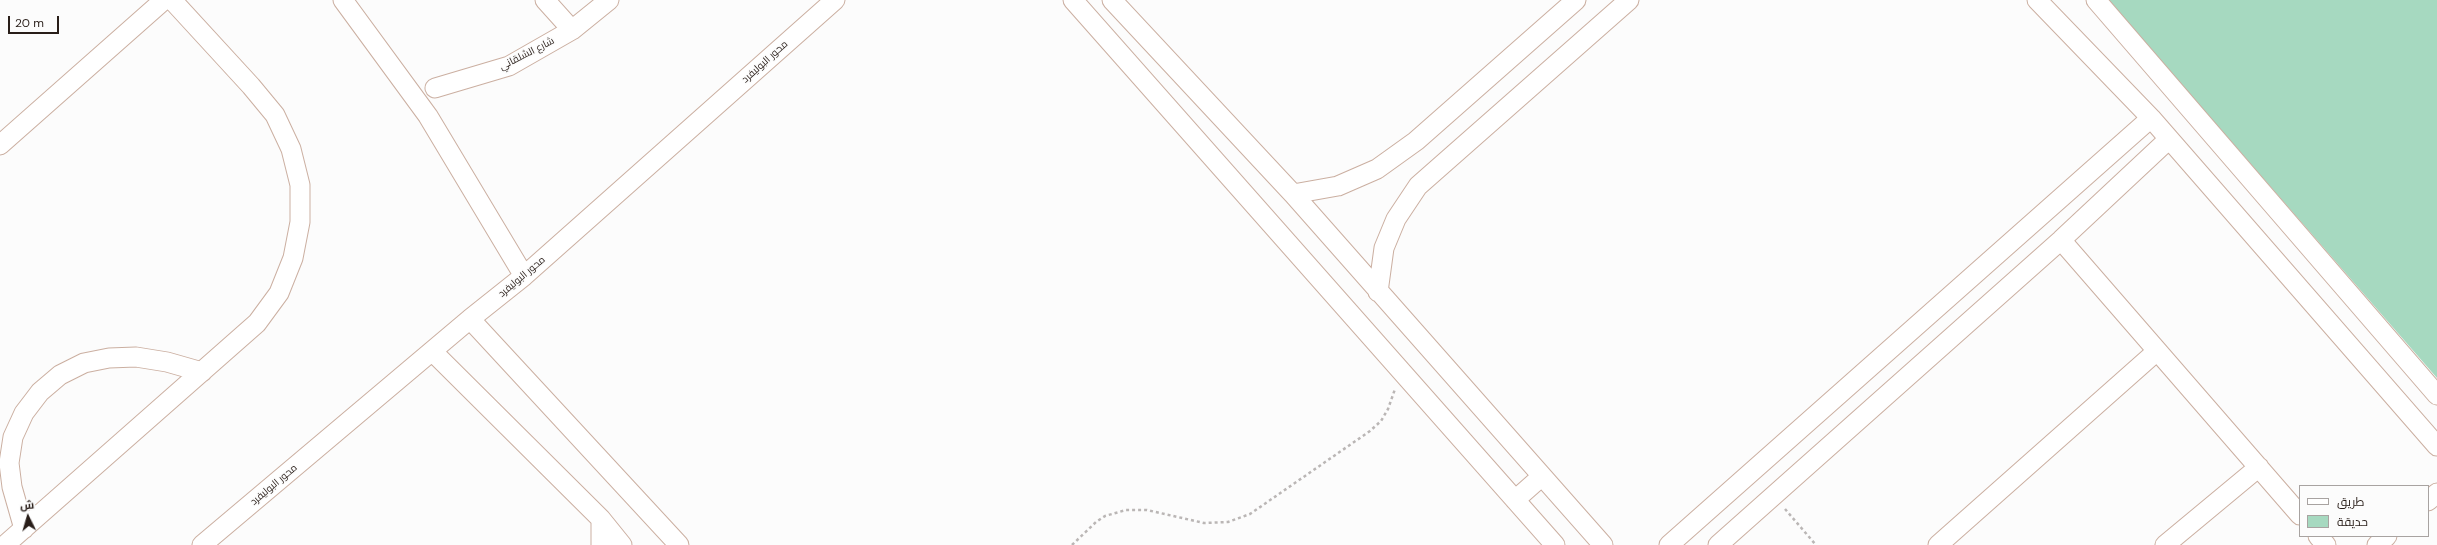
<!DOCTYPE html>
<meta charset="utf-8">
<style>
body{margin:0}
#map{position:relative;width:2437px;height:545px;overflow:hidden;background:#fcfcfc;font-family:"DM Sans",Cairo,sans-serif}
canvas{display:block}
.legend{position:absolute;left:2299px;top:485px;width:130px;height:52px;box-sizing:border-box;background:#fcfcfc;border:1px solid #a8a3a1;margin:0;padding:5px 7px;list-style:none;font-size:12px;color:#291e19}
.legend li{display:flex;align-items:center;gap:8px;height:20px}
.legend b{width:20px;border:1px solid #a8a3a1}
.north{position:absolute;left:8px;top:497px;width:40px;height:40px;-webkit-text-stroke:3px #fcfcfc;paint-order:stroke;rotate:355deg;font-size:11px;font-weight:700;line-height:16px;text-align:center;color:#291e19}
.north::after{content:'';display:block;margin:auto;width:14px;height:18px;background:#291e19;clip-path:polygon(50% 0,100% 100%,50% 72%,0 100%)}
.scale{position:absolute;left:8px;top:16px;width:51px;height:18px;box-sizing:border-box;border:2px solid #291e19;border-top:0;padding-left:5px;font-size:12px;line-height:14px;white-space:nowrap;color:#291e19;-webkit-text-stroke:3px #fcfcfc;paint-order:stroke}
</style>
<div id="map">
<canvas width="2437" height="545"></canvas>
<ul class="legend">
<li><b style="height:5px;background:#fff"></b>طريق</li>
<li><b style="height:11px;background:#a6d9c0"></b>حديقة</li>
</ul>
<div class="north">ش</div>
<div class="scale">20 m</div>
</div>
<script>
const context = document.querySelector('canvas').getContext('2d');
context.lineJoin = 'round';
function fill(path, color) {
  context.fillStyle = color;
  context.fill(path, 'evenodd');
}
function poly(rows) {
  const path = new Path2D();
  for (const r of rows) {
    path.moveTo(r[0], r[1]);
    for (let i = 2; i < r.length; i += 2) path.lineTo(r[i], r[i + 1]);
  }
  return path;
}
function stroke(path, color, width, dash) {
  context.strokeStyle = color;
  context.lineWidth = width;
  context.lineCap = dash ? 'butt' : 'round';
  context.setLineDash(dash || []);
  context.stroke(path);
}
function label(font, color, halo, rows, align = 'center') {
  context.font = font + ' "DM Sans",Cairo,sans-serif';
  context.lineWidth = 3;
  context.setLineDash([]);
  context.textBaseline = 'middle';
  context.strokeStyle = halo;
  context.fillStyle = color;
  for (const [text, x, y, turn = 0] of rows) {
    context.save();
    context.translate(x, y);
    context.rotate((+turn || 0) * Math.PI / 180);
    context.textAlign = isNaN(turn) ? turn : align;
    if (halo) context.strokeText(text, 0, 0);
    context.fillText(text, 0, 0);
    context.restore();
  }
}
fill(poly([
 [2108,0,2437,0,2437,378]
]), '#a6d9c0');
const minor = poly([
 [343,0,428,116,524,276],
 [545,0,572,30],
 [1073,0,1555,545],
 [1112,0,1293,194,1603,545],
 [2037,0,2151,118,2437,446],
 [2096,0,2437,395],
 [435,88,509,66,572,30,609,0],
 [0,145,164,0],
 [1293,194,1338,186,1377,169,1416,141,1576,0],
 [2061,240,2300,515],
 [1378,292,1384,248,1396,219,1418,186,1629,0],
 [470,319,679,545],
 [432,351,601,519,622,545],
 [1515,500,1541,477],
 [2428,501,2437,493],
 [24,529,12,487,9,463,13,437,24,413,40,392,60,375,84,363,109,358,136,357,167,362,202,372],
 [2318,536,2326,545],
 [5,545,257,323,279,293,293,258,300,222,300,185,291,149,275,115,251,86,172,0],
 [202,545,470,319,524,276,835,0],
 [601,545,601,519],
 [1669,545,2151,118],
 [1718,545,2061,240,2169,139],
 [1938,545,2157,351],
 [2165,545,2259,467],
 [2377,545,2387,536]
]);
stroke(minor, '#cbafa1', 21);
stroke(poly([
 [1785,509,1816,545],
 [1072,545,1096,522,1105,516,1126,510,1147,510,1204,523,1228,522,1250,514,1370,431,1381,421,1388,409,1395,389]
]), '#bab6b5', 2.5, [3, 3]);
stroke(minor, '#fff', 19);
label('10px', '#291e19', '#fcfcfc', [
 ["شارع الشلقاني",527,54,-27],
 ["محور البوليفرد",765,62,-42],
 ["محور البوليفرد",522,277,-40],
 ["محور البوليفرد",274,485,-40]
]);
</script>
